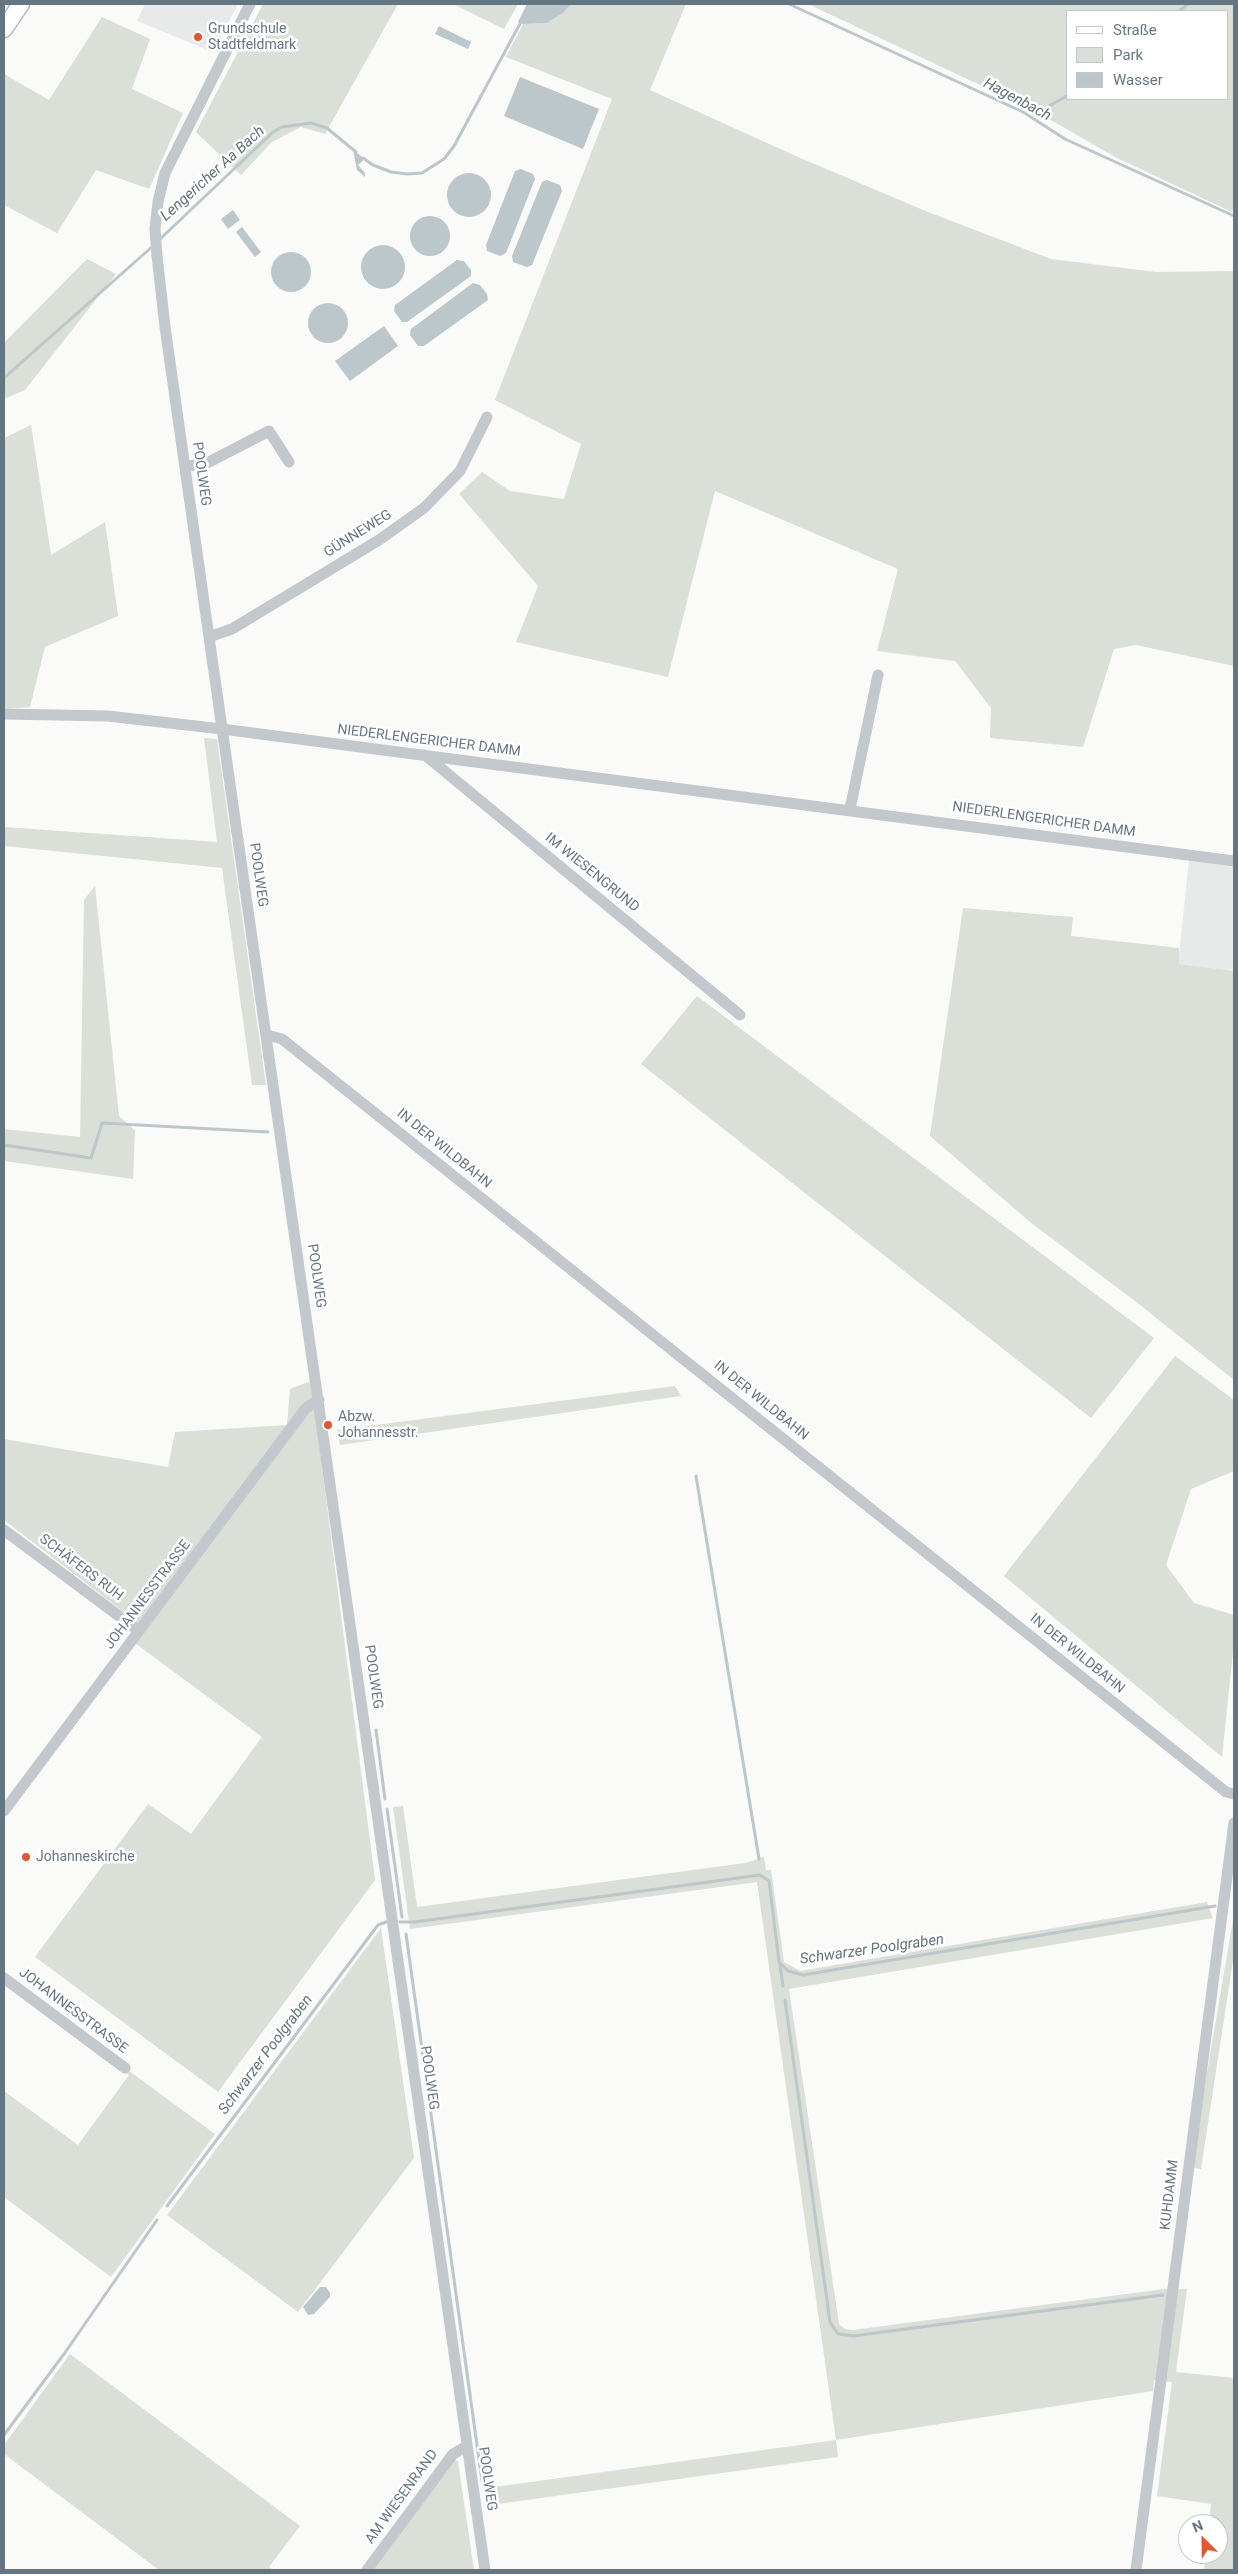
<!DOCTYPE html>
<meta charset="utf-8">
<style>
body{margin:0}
#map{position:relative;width:1238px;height:2574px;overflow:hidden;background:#fafaf8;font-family:Roboto,sans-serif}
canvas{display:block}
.frame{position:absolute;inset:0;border:5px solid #657683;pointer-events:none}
.legend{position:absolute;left:1066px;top:10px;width:162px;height:90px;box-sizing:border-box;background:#fff;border:1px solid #c1c8cd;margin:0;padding:6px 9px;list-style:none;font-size:15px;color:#657683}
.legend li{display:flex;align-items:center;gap:10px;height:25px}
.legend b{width:25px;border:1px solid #c1c8cd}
.north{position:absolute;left:1178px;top:2514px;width:50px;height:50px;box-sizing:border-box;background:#fff;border:1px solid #c1c8cd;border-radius:50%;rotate:337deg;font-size:14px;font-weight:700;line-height:20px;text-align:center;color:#657683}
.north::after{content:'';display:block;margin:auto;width:18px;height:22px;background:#e4572e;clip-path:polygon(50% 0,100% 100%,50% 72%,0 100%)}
</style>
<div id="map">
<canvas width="1238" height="2574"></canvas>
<div class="frame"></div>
<ul class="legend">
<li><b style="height:6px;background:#fff"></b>Straße</li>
<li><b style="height:14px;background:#dadfd7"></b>Park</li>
<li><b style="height:14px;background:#bbc7cb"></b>Wasser</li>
</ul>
<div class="north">N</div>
</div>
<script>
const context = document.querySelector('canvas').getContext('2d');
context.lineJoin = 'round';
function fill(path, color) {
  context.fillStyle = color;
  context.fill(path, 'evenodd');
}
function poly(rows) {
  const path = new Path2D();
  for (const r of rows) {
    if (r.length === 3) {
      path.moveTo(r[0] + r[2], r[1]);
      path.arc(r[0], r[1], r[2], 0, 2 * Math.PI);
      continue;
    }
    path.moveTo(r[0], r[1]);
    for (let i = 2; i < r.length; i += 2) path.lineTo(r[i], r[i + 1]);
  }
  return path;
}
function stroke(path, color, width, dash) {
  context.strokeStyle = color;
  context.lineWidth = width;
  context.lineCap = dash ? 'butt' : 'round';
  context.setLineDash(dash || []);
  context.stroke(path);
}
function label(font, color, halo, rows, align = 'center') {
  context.font = font + ' Roboto,sans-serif';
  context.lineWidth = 5;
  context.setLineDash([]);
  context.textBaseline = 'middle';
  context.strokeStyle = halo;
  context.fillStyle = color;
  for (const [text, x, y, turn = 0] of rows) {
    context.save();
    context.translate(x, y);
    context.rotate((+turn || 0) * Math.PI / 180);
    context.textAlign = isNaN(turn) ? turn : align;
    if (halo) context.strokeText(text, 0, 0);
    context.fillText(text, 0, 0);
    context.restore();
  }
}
fill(poly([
 [145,4,238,4,213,52,137,21],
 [1189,860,1234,867,1234,971,1178,964]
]), '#e8e9e9');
fill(poly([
 [263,4,398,4,325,134,301,127,272,142,241,175,196,132],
 [453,4,518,4,504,29],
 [571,4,686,4,650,90,798,157,928,212,1051,259,1156,272,1234,271,1234,666,1136,645,1114,649,1083,747,990,738,991,708,955,661,877,651,898,569,715,491,668,677,516,642,538,586,459,494,482,472,510,491,564,499,581,444,495,400,612,99,506,57,523,24,547,23,563,13],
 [808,4,1234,4,1234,207,1232,212,1117,158,1035,111],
 [1067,11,1227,11,1227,99,1067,99],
 [102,17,150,39,132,89,183,113,149,189,96,170,57,233,4,205,4,74,49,100],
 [87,259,116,274,25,390,4,399,4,343],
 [31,425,51,555,105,522,118,616,45,647,30,707,4,709,4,438],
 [204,738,217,739,266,1085,252,1085,222,868,4,846,4,827,217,842],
 [95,886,119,1116,135,1130,133,1179,4,1161,4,1129,80,1137,84,900],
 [963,908,1073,917,1071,936,1179,948,1179,964,1234,971,1234,1380,1135,1301,1030,1222,930,1136],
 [697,996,1154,1338,1091,1418,641,1064],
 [1175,1356,1234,1400,1234,1471,1191,1489,1166,1565,1194,1603,1234,1615,1234,1642,1222,1757,1004,1576],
 [311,1381,375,1880,218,2092,35,1957,148,1804,191,1834,262,1737,135,1643,134,1620,4,1520,4,1439,168,1467,175,1432,287,1425,290,1389],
 [675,1386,681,1396,340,1445,337,1430],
 [403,1806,417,1907,745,1863,764,1857,766,1870,771,1870,784,1962,800,1971,1207,1902,1213,1918,789,1989,839,2324,845,2329,853,2330,1164,2289,1187,2289,1176,2372,1234,2378,1234,2570,1204,2570,1206,2554,1218,2554,1218,2524,1209,2524,1211,2504,1157,2496,1172,2382,1154,2380,1153,2391,836,2440,838,2457,490,2505,487,2488,836,2440,757,1882,410,1929,393,1807],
 [1234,1914,1234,1954,1201,2169,1191,2167],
 [381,1928,414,2158,298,2312,167,2215],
 [125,2068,215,2134,111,2277,4,2197,4,2091,78,2145,129,2075,123,2071],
 [70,2354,300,2526,269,2567,273,2570,159,2570,4,2454,4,2445],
 [454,2460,458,2461,474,2570,374,2570]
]), '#dadfd7');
fill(poly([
 [527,4,571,4,563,13,547,23,523,24,518,22],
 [439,26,471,42,468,49,435,34],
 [520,77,599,109,583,149,504,116],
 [353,150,365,159,358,165,365,173,365,177,357,170],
 [521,169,533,174,535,179,506,253,500,256,487,251,486,245,515,171],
 [469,195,22],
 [547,180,560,185,562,191,532,265,527,267,513,262,512,256,542,182],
 [233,210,240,220,228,229,221,219],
 [430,236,20],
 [242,227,261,252,255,257,236,232],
 [383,267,22],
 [291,272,20],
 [457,260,464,261,471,270,471,276,407,322,402,322,394,311,395,305],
 [473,283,480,285,487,294,488,300,424,346,418,346,410,335,411,329],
 [328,323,20],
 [384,326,398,346,350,381,335,361],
 [320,2287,326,2287,330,2293,330,2297,314,2314,308,2315,303,2307]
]), '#bbc7cb');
stroke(poly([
 [789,4,1023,112,1065,139,1234,216],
 [1179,11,1188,4],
 [1049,106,1067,96],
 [363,158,373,165,391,172,407,174,422,173,444,159,454,146,522,20],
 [159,240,273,132,282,127,311,123,327,128,356,152],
 [4,378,153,246],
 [4,1145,91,1158,102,1123,268,1132],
 [696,1476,759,1859],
 [376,1730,385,1799],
 [387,1809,402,1917],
 [400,1922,415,1922,760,1875,769,1881,779,1962,788,1971,803,1975,1215,1906],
 [406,1934,482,2481],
 [780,1964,783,1986],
 [785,2000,830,2322,838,2334,853,2336,1163,2295],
 [167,2206,378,1925,386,1922],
 [4,2435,64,2354,157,2220]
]), '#bbc7cb', 3);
const secondary = poly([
 [4,29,21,4]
]);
stroke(secondary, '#b3babf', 19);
stroke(poly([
 [250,4,165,173,158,202,155,229,157,256,165,327,209,637,485,2570],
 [185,467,209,462,269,431,289,462],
 [209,637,232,629,379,540,424,508,460,471,487,417],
 [4,714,108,716,222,729,1234,861],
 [425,755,740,1015],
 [850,809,878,675],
 [267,1035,282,1039,1226,1792,1234,1794],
 [4,1530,139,1631],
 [4,1811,306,1408,319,1400],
 [4,1978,125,2068],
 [367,2570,453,2454,467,2446],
 [1136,2570,1234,1823]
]), '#c3c8cc', 11);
stroke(secondary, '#fff', 16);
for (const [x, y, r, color] of [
 [198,37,5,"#e4572e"],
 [328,1425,5,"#e4572e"],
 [26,1857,5,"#e4572e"]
]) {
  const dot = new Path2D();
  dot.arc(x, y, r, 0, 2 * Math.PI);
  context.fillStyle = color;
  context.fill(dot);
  stroke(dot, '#fff', 2);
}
label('14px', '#657683', '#fff', [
 ["Grundschule",208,29],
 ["Stadtfeldmark",208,45],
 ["Abzw.",338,1417],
 ["Johannesstr.",338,1433],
 ["Johanneskirche",36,1857]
], 'left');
label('14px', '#657683', '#fff', [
 ["POOLWEG",201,474,82],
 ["GÜNNEWEG",358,534,-32],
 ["NIEDERLENGERICHER DAMM",429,741,7],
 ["NIEDERLENGERICHER DAMM",1044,820,8],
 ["IM WIESENGRUND",592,873,39],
 ["POOLWEG",258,875,82],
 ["IN DER WILDBAHN",444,1149,39],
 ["POOLWEG",316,1276,82],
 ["IN DER WILDBAHN",761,1401,39],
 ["SCHÄFERS RUH",81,1568,37],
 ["JOHANNESSTRASSE",148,1595,-53],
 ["IN DER WILDBAHN",1077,1654,39],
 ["POOLWEG",373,1677,82],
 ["JOHANNESSTRASSE",73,2011,37],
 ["POOLWEG",429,2078,82],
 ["KUHDAMM",1170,2195,-83],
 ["POOLWEG",487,2479,82],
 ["AM WIESENRAND",402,2497,-54]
]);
label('italic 15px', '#60757c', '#fff', [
 ["Hagenbach",1017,100,28],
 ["Lengericher Aa Bach",213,174,-42],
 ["Schwarzer Poolgraben",872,1950,-8],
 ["Schwarzer Poolgraben",266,2055,-53]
]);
</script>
